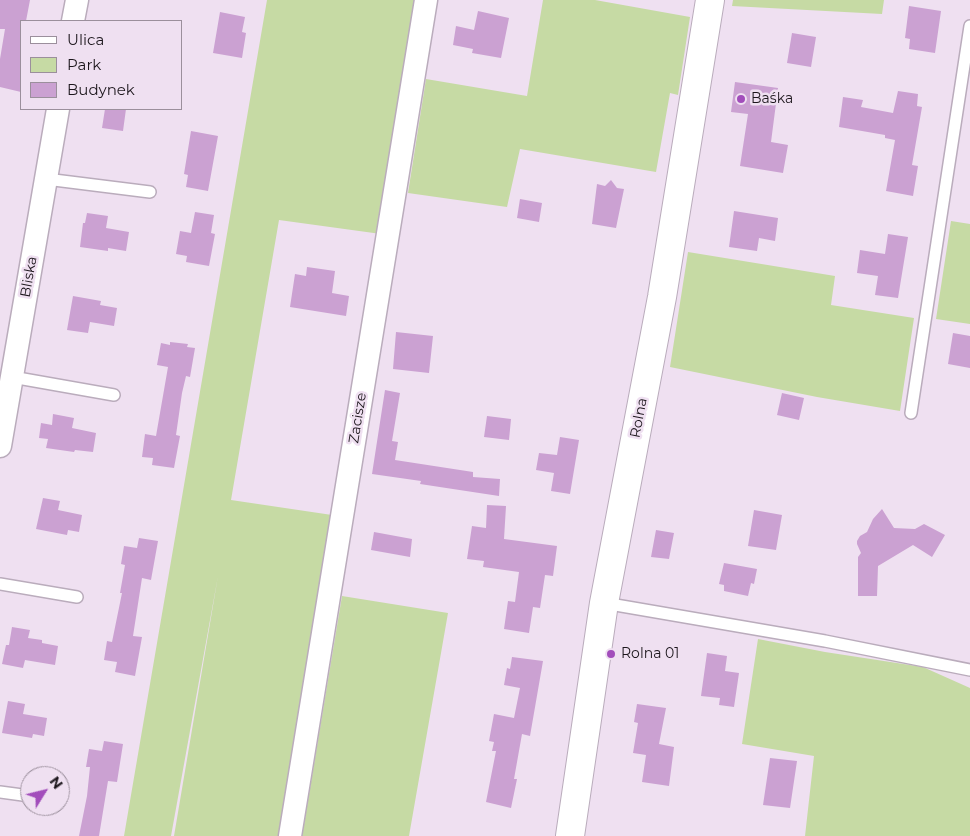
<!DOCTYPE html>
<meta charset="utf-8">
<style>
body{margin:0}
#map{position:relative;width:970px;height:836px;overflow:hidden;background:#efe0f1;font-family:Montserrat,sans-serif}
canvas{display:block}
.legend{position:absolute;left:20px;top:20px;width:162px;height:90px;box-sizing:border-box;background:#efe0f1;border:1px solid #9b8f9c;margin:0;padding:6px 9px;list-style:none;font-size:15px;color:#1c161c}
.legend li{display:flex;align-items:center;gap:10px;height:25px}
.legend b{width:25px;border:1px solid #9b8f9c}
.north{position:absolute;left:20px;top:766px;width:50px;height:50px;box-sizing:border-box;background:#efe0f1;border:1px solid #9b8f9c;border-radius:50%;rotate:54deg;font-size:14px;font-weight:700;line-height:20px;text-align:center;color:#1c161c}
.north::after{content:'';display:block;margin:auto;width:18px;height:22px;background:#a24dbb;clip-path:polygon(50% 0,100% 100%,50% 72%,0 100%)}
</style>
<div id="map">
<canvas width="970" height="836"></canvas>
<ul class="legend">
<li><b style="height:6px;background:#fff"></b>Ulica</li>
<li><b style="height:14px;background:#c6daa4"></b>Park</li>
<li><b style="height:14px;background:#cba1d2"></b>Budynek</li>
</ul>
<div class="north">N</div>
</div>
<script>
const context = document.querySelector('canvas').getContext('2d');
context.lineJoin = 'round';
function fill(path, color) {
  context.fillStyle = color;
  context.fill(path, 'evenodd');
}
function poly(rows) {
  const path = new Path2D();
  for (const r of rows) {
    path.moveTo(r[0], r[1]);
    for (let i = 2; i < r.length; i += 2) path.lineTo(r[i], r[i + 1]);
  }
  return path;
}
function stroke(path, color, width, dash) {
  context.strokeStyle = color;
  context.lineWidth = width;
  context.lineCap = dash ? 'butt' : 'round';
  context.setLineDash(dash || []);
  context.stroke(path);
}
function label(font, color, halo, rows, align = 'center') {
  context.font = font + ' Montserrat,sans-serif';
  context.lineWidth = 5;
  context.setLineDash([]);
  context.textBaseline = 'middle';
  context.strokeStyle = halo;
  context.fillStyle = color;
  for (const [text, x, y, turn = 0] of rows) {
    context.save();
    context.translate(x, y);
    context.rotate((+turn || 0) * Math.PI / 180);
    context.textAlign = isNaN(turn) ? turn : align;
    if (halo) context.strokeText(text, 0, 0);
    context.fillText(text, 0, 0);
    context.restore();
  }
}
fill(poly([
 [267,0,418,0,381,234,279,220,231,500,332,515,279,836,174,836,218,576,171,836,124,836],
 [543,0,595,0,690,17,678,95,670,93,656,172,520,149,507,207,408,193,426,79,527,96],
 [733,0,884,0,882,14,732,6],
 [951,221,970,224,970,324,936,319],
 [688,252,835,276,831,305,914,318,900,411,817,397,670,367],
 [342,596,448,613,409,836,302,836],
 [758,639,825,652,923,667,970,688,970,836,805,836,814,756,742,744]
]), '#c6daa4');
fill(poly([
 [0,0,30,0,26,21,21,21,21,92,0,87,0,59,5,29,0,29],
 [909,6,941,11,935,53,909,49,910,39,905,38],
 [478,11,509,18,501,58,472,53,473,49,453,45,456,26,474,30],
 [220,12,245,17,242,32,246,33,242,58,213,53],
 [792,33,816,37,811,67,787,63],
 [735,82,778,88,771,142,788,145,783,173,740,166,748,114,731,112],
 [898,91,918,94,917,106,922,107,912,165,918,166,913,196,886,191,895,140,885,138,885,135,839,127,843,97,863,100,861,107,893,113],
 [105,109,126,109,123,131,102,128],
 [191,131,218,136,208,191,186,187,188,175,184,174],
 [611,180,617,188,624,189,616,228,592,224,597,184,605,186],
 [520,199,542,203,539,222,517,218],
 [734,211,778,218,775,241,759,238,757,251,729,247],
 [195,212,214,215,211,233,215,234,209,266,186,262,187,256,176,254,180,231,191,233],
 [87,213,108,216,106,228,129,232,126,251,108,248,108,251,80,247,83,223,85,223],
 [888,234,908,237,898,298,875,295,878,276,857,273,860,250,885,254],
 [307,267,335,271,332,293,349,296,346,316,290,307,295,274,306,276],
 [73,296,101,301,100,305,117,308,114,326,90,322,88,333,67,330],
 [396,332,433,336,429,373,393,369],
 [953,333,970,336,970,368,948,364],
 [170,342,188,344,187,347,195,348,190,377,186,376,182,393,176,435,180,436,174,468,152,465,153,458,142,457,145,434,156,436,168,367,157,365,161,343,170,345],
 [385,390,400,393,392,441,398,442,395,460,473,472,473,477,500,479,499,496,420,484,421,481,372,474],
 [782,393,804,398,799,420,777,415],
 [53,414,74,418,72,428,96,433,93,452,75,450,74,452,46,448,48,439,39,438,41,423,52,425],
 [487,416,511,419,509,440,484,437],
 [560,437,579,440,570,494,551,491,554,473,536,470,539,453,557,455],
 [43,498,60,501,58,510,82,515,79,532,68,530,67,535,36,529],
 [487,505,506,506,504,539,557,546,553,576,545,575,540,608,533,607,529,633,504,629,508,601,515,602,519,572,483,567,484,561,467,559,472,526,486,528],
 [882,509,894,528,915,529,924,524,945,535,932,557,913,545,878,566,877,596,858,596,858,557,861,553,857,544,857,541,860,536,867,532,873,519],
 [754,510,782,515,776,550,748,546],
 [656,530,674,533,669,559,651,557],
 [374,532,412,539,410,557,371,550],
 [139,538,158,541,151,580,142,578,133,636,142,637,135,676,115,672,117,662,104,660,107,641,112,642,122,593,120,593,125,565,121,564,124,546,137,548],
 [724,563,757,569,754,584,751,583,748,596,724,591,724,585,719,584],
 [12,627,30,630,28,638,42,640,42,643,58,646,55,665,25,660,23,668,2,664,6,645,9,645],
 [707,653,727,656,725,671,739,673,734,707,719,705,720,698,701,696],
 [512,657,543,661,530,736,522,734,514,779,517,779,511,808,486,802,496,751,492,751,494,742,489,741,494,714,514,718,520,688,504,685,507,668,510,669],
 [8,701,25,704,23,714,47,718,44,736,33,734,32,738,2,733],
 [637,704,666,708,659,744,674,747,669,786,642,782,646,755,633,753,638,723,634,722],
 [104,741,123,744,117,782,108,781,99,836,79,836,87,796,90,767,86,767,89,749,102,751],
 [770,758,797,761,790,808,763,805]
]), '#cba1d2');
const service = poly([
 [46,179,150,192],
 [12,377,114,395],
 [911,413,970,26],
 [0,584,77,597],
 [604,603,825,641,970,670],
 [0,792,30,796]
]);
const minor = poly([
 [73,21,77,0],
 [0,446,58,109],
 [290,836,426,0]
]);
const tertiary = poly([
 [570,836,604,603,662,297,710,0]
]);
stroke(service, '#baacbc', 14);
stroke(minor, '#baacbc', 25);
stroke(tertiary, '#baacbc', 30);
stroke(service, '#fff', 11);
stroke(minor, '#fff', 22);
stroke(tertiary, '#fff', 28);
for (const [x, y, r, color] of [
 [741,99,5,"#a24dbb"],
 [611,654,5,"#a24dbb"]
]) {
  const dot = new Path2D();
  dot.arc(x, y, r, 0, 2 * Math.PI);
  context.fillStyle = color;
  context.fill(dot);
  stroke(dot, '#efe0f1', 2);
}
label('14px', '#1c161c', '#efe0f1', [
 ["Baśka",751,99],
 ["Rolna 01",621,654]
], 'left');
label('14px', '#1c161c', '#efe0f1', [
 ["Bliska",29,277,-80],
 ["Zacisze",358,418,-81],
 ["Rolna",639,418,-79]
]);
</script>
